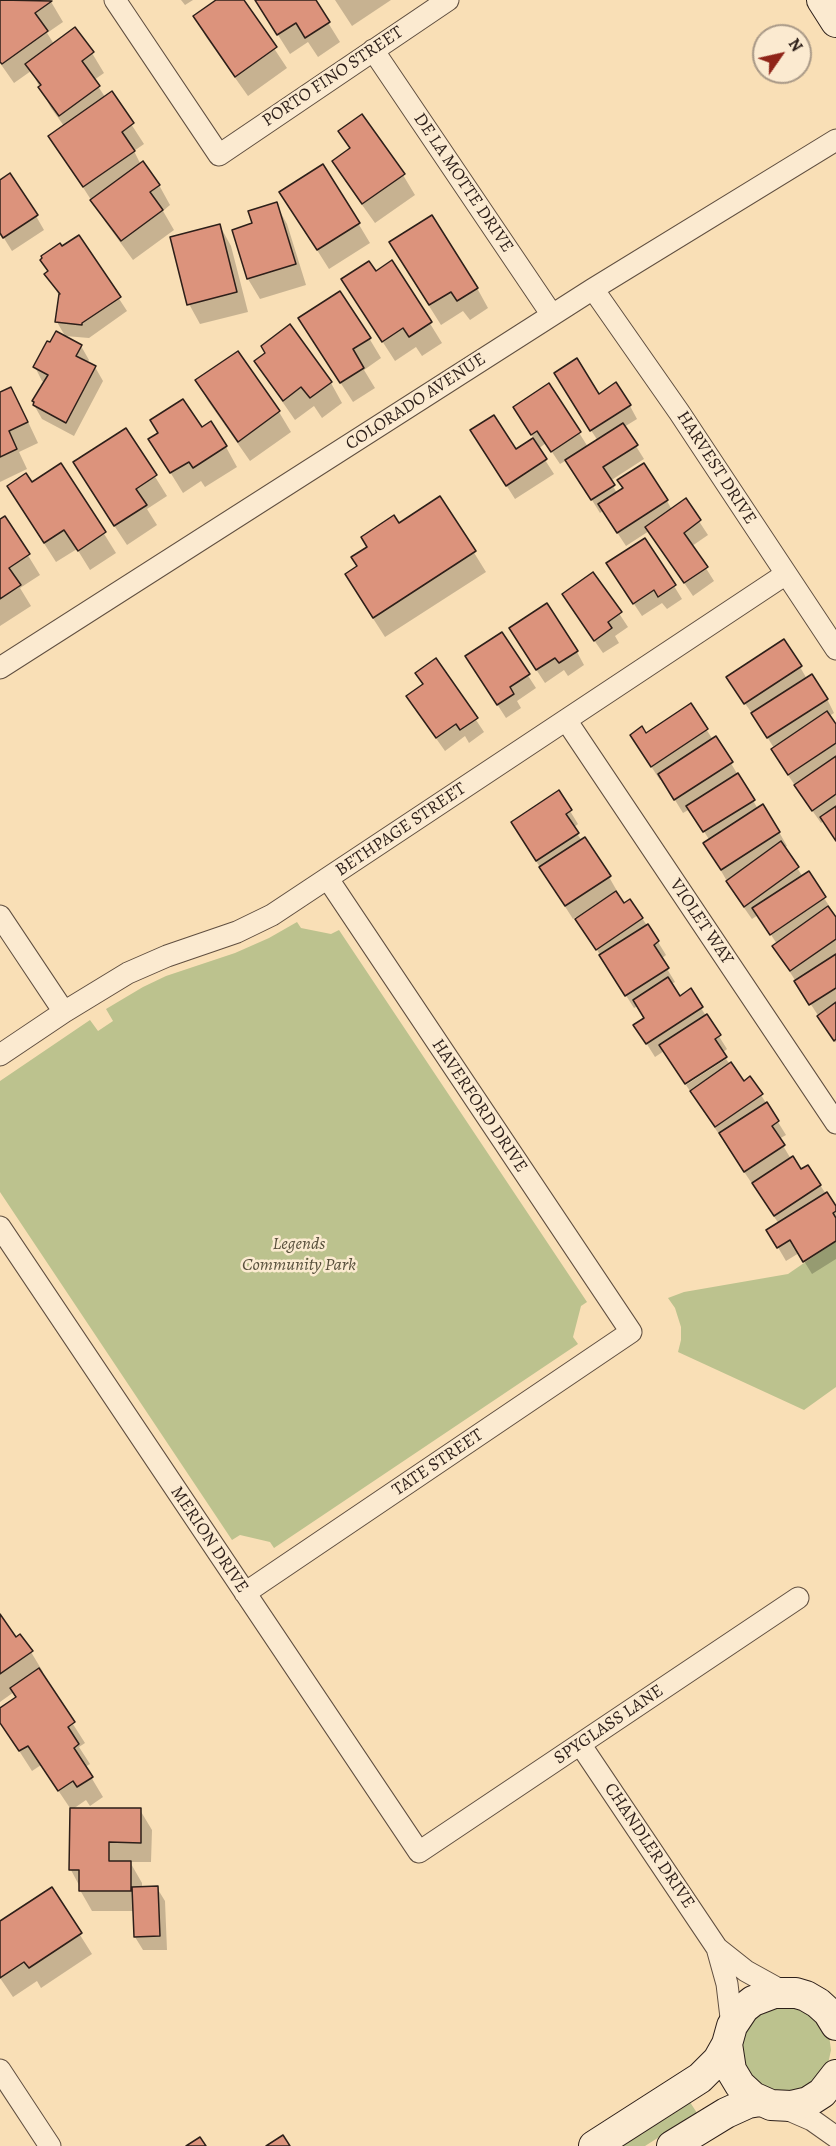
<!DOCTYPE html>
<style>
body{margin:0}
#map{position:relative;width:836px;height:2146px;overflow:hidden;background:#f9dfb6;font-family:Alegreya,serif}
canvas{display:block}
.north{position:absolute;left:752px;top:24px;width:60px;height:60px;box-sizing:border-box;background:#fbead0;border:2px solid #a99987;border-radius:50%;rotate:56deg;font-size:16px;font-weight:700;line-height:24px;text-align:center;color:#2d1f19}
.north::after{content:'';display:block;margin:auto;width:21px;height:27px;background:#8f2418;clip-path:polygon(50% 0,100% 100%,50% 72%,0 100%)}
</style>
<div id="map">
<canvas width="836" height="2146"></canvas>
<div class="north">N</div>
</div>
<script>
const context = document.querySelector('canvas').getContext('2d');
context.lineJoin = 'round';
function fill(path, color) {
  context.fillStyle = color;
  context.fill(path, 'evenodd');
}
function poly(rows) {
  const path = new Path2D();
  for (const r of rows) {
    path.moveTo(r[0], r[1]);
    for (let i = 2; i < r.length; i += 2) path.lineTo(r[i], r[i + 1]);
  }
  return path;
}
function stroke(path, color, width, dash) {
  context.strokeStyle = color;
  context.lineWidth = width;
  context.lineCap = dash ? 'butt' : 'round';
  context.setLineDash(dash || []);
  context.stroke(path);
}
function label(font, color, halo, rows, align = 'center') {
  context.font = font + ' Alegreya,serif';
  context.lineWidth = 5;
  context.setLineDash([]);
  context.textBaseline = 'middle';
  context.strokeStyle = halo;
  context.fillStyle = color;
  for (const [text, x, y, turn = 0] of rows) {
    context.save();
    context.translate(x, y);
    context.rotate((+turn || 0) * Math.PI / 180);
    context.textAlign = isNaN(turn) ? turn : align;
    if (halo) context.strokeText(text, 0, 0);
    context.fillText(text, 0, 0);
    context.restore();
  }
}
fill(poly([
 [297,922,301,928,331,934,339,930,587,1302,581,1306,573,1337,578,1344,274,1548,270,1542,240,1535,232,1540,0,1192,0,1081,90,1020,98,1031,113,1021,106,1009,143,987,166,976,235,953,269,938],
 [836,1241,836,1387,804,1410,678,1352,681,1340,681,1327,675,1308,668,1298,684,1292,788,1274],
 [780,2002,811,2010,829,2035,831,2050,828,2064,811,2087,782,2095,755,2085,738,2060,742,2028,751,2015],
 [688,2099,697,2113,645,2146,614,2146]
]), '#bcc28e');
fill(poly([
 [0,0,50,0,63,22,47,33,54,44,92,53,104,73,94,80,105,97,111,93,144,144,134,151,141,165,159,185,170,205,163,211,174,230,133,260,104,220,50,136,64,126,51,108,31,71,14,83,0,63],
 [181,0,193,0,185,5],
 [219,0,242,0,287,68,248,96,206,37,195,17],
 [256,0,314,0,340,42,318,57,308,42,290,54],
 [335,0,391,0,352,26],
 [361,116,403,175,415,195,375,223,345,181,334,161,350,149,340,131],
 [0,182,36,216,44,230,12,251,2,235,0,236],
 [276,204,287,224,306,285,260,299,248,279,234,231,254,224],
 [293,212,358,223,370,243,329,269],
 [220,226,231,246,248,312,200,324,189,304],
 [79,237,127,311,89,338,65,336,57,322,60,297,46,274,49,272,62,249],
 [392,262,442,343,422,356,416,347,395,361,355,299,375,273],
 [402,263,477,288,488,308,470,320,463,311,441,325],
 [369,338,381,358,364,370,375,388,353,402,312,339],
 [81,346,89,360,87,363,95,367,103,381,74,436,42,419,34,405,45,383,42,381,35,367],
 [237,353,279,412,291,432,250,461,208,401,197,381],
 [267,354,331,383,342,403,322,418,314,406,295,420,268,381,256,361],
 [549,385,588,447,598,441,563,387,630,406,637,419,624,427,644,459,610,481,617,493,667,501,672,510,685,500,708,535,692,546,714,581,693,596,649,531,626,546,603,511,600,513,567,460,560,464,546,443,538,449,554,474,515,499,480,444,516,451,534,439,523,421],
 [0,394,22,409,38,443,19,452,27,469,0,482],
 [201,429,226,447,237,467,205,487,201,481,183,493,162,459],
 [126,430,167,496,147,509,157,525,127,545,86,483],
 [61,465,116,553,90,570,77,549,56,562,20,506,32,484],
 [440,498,486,572,385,637,358,595,359,567,399,525],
 [5,518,40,575,20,588,31,606,0,626,0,521],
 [593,574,628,627,615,636,619,643,603,653,571,607],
 [616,577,674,586,682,599,667,609,662,603,642,616],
 [501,634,536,688,517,701,521,708,506,718,475,670],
 [518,642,577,652,584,665,568,676,564,670,545,683],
 [436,660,484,732,469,743,465,736,445,751,416,710,424,685],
 [800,667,807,679,827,699,834,713,829,716,836,726,836,840,824,821,821,823,804,799,780,763,774,748,754,716,736,691],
 [691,705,713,740,716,738,758,809,779,832,787,846,784,848,803,877,808,873,833,912,831,913,836,920,836,1043,782,960,774,946,777,944,758,915,752,919,735,895,713,857,710,841,690,809,683,813,662,779,660,780,639,748,646,735],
 [570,811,578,824,573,828,582,841,585,839,609,877,617,891,615,892,624,905,642,918,658,942,666,955,661,959,675,982,671,984,680,998,701,1008,727,1049,722,1053,664,1051,655,1057,643,1038,645,1018,638,1006,634,1008,576,917,573,919,520,836],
 [726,1059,744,1083,761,1095,786,1135,779,1139,791,1159,801,1171,808,1167,836,1209,836,1259,812,1274,799,1253,786,1261,776,1244,779,1224,686,1085],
 [0,1616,15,1639,20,1636,31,1652,43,1672,41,1674,85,1743,79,1747,90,1764,85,1767,103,1797,90,1806,86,1800,73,1809,140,1810,152,1830,151,1862,130,1862,142,1883,142,1888,157,1888,165,1901,167,1950,143,1950,135,1937,134,1911,92,1911,80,1890,80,1887,71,1870,72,1811,41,1765,32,1771,0,1721,0,1710,18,1698,14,1692,0,1702],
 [51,1889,92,1954,41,1988,37,1981,13,1997,0,1978,0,1923]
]), '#0003');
const building = poly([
 [0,0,52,1,35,13,48,31,2,64,0,62,0,0],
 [216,0,244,0,277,47,235,77,193,16,216,0],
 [255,0,316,0,330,22,305,38,296,23,277,35,255,0],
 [75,27,94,52,82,61,100,86,59,116,38,87,41,85,25,64,75,27],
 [112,91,134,123,122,132,135,151,83,187,48,136,112,91],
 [362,114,405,174,362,204,332,161,350,148,338,131,362,114],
 [143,161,160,185,150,192,163,210,121,241,90,200,143,161],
 [323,164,360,223,317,250,279,192,323,164],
 [10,173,38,215,3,238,0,233,0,180,10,173],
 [277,202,296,264,247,279,232,230,252,223,248,211,277,202],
 [432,215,478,288,457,301,451,292,429,305,389,242,432,215],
 [220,224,237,292,187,305,170,237,220,224],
 [79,235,121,297,82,323,82,325,55,322,59,294,60,294,44,274,48,271,40,260,42,258,41,256,60,243,62,246,79,235],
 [392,260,432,322,409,337,403,328,382,342,341,279,369,261,376,271,392,260],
 [340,291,371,338,353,349,364,368,340,383,298,318,340,291],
 [290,324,332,382,310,398,301,387,283,401,254,361,265,353,261,346,290,324],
 [56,331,82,345,76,356,96,366,66,423,33,405,34,402,32,401,48,375,33,367,47,341,50,342,56,331],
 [238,351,280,411,238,442,195,380,238,351],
 [577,358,599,394,616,382,631,405,590,431,554,373,577,358],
 [549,383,581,432,551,452,537,431,531,435,513,407,549,383],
 [11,387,28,422,9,431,17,449,0,457,0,392,11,387],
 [183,399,202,427,211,421,227,446,193,468,189,462,170,473,148,439,158,433,150,420,183,399],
 [494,415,516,449,533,438,547,459,506,486,470,430,494,415],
 [623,423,638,445,603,467,615,485,591,500,565,460,623,423],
 [126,428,157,475,136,489,147,505,114,526,73,462,126,428],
 [61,463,106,532,78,551,64,530,44,543,7,486,26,473,32,482,61,463],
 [644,463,668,500,617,533,598,504,623,488,617,480,644,463],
 [440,496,476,551,373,618,345,574,357,566,351,557,367,547,361,537,394,515,399,523,440,496],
 [686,498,701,520,684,533,708,567,684,583,645,527,686,498],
 [5,516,30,554,9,568,21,585,0,599,0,519,5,516],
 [645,538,676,585,658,597,654,590,633,604,606,563,645,538],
 [593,572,622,612,608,622,612,628,594,641,562,594,593,572],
 [547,603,578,651,559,663,555,658,536,670,509,628,547,603],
 [502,632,530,674,510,687,514,694,497,705,465,656,502,632],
 [784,639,802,666,744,704,726,677,784,639],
 [436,658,478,718,460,730,456,724,436,738,406,696,423,684,415,673,436,658],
 [812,674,828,699,767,738,751,713,812,674],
 [691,703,708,729,651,767,630,735,642,726,646,733,691,703],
 [827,711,836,724,836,743,788,775,771,749,827,711],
 [716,736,733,762,674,800,658,774,716,736],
 [836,756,836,794,812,811,794,785,836,756],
 [738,773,755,800,703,832,686,806,738,773],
 [559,790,572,810,566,814,579,833,536,861,511,822,559,790],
 [763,804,780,832,721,870,703,843,763,804],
 [836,806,836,841,820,817,836,806],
 [585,837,611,876,565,906,539,867,585,837],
 [781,841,799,867,744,907,726,881,781,841],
 [809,871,826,897,770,935,752,908,809,871],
 [616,891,624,903,630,899,643,918,596,950,575,919,616,891],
 [828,906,836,917,836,939,790,971,772,946,828,906],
 [648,924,659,941,654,945,669,968,625,996,599,955,648,924],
 [836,954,836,988,809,1005,794,981,836,954],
 [668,977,680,996,691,988,703,1007,646,1044,633,1025,644,1018,633,1000,668,977],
 [836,1002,836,1039,834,1041,817,1016,836,1002],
 [707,1014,721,1035,715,1039,727,1057,685,1084,659,1045,707,1014],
 [731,1062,744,1081,750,1076,763,1094,715,1127,690,1091,731,1062],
 [767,1102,779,1121,772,1126,785,1145,744,1172,719,1133,767,1102],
 [793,1156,801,1169,808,1165,821,1185,774,1216,752,1183,793,1156],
 [827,1192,836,1206,836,1211,833,1213,836,1218,836,1241,803,1262,790,1240,777,1248,766,1230,827,1192],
 [0,1614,16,1637,20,1634,33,1651,0,1674,0,1614],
 [39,1668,75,1722,68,1727,79,1744,74,1748,93,1777,77,1787,73,1781,58,1791,28,1746,19,1751,0,1723,0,1708,16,1697,10,1688,39,1668],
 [70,1808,141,1808,141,1843,109,1842,109,1861,131,1861,131,1891,79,1891,79,1870,69,1870,70,1808],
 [158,1886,160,1936,134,1937,132,1887,158,1886],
 [52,1887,82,1933,29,1968,24,1962,0,1978,0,1921,52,1887],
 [283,2135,290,2146,266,2146,283,2135],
 [200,2137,206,2146,186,2146,200,2137]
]);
fill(building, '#dc937c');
stroke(building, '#2d1f19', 1.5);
const street = poly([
 [115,0,219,155,448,0],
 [373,50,552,315],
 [593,289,679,412,836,649],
 [0,668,593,289,836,140],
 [566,720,836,1123],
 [0,916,64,1012],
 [0,1055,64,1012,128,973,167,956,237,932,272,915,786,574],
 [0,1227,419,1852,798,1598],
 [245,1593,631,1332,328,879],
 [580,1744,717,1948,746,1971,784,1992],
 [717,1948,727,1984,732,2026],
 [0,2070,50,2146],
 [782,2107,812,2120,836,2137]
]);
const secondary = poly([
 [822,0,836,22],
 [836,2025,828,2012,818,2003,806,1996,796,1993,774,1993,753,2001,744,2008,732,2026,727,2044,731,2070,740,2085,753,2097,771,2105,791,2106,808,2102,822,2093,836,2075],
 [594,2146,700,2078,718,2060,727,2044],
 [672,2146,726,2113,748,2103,760,2101]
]);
stroke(street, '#604f40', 23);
stroke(secondary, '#2d1f19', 32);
stroke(street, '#fbead0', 21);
stroke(secondary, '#fbead0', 30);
label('18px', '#2d1f19', '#fbead0', [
 ["PORTO FINO STREET",333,77,-34],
 ["DE LA MOTTE DRIVE",463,183,56],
 ["COLORADO AVENUE",416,402,-33],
 ["HARVEST DRIVE",716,468,57],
 ["BETHPAGE STREET",401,830,-34],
 ["VIOLET WAY",701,922,56],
 ["HAVERFORD DRIVE",479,1106,56],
 ["TATE STREET",438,1463,-34],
 ["MERION DRIVE",209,1540,56],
 ["SPYGLASS LANE",609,1725,-34],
 ["CHANDLER DRIVE",649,1846,56]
]);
label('italic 18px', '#58503c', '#fbead0', [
 ["Legends",299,1245],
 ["Community Park",299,1266]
]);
</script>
